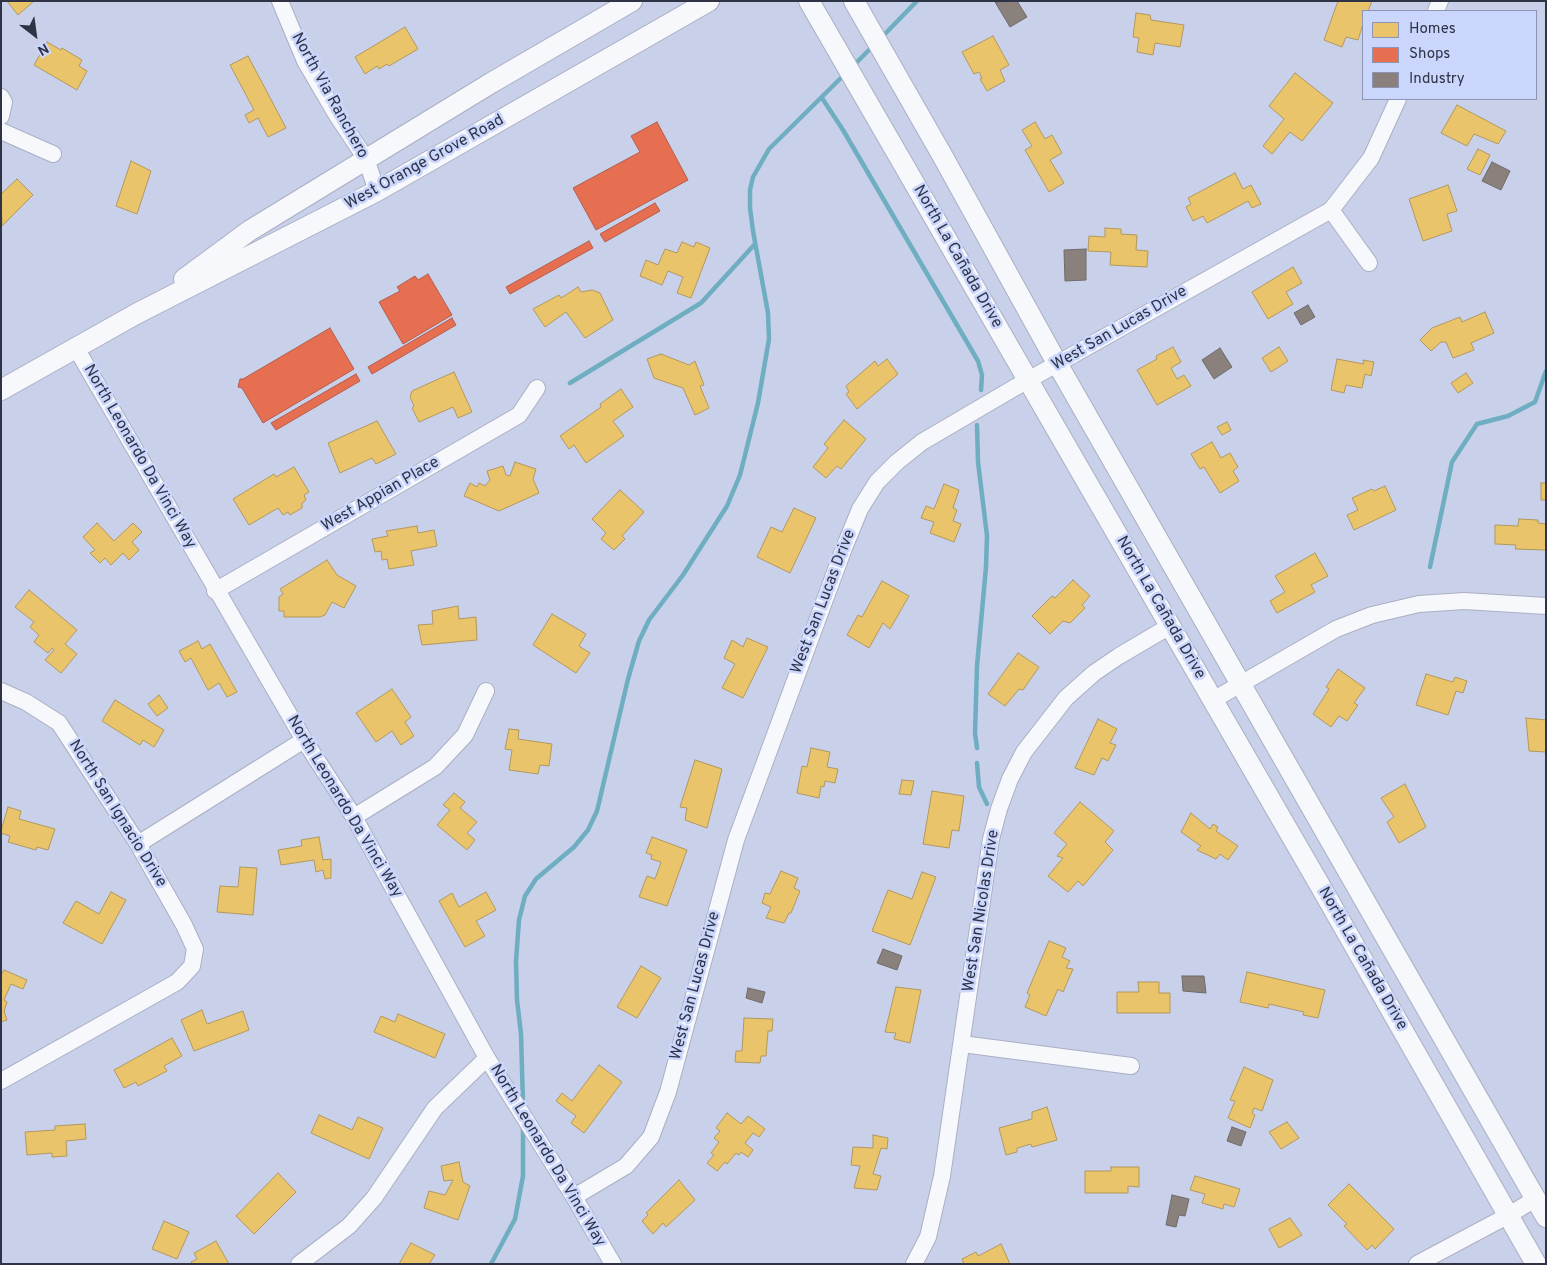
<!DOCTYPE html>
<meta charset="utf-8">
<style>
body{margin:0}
#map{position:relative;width:1547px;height:1265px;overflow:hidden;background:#c9d0ea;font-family:Overpass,sans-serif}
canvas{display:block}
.frame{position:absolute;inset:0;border:2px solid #2e3346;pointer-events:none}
.legend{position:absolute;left:1362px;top:10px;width:175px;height:90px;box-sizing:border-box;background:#cbd6fc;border:1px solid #8c95b3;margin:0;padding:6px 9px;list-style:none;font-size:15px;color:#2e3346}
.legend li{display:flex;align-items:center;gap:10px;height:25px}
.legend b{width:25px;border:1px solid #8c95b3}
.north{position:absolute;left:10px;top:10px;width:50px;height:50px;-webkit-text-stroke:4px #cbd6fc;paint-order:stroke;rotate:150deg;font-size:14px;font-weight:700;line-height:20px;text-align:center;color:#2e3346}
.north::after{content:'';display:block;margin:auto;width:18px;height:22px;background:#2e3346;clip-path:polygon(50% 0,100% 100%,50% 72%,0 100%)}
</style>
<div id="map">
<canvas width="1547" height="1265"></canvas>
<div class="frame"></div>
<ul class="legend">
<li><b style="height:14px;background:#e9c46a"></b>Homes</li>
<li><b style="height:14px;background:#e76f51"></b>Shops</li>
<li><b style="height:14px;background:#8a817c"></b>Industry</li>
</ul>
<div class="north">N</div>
</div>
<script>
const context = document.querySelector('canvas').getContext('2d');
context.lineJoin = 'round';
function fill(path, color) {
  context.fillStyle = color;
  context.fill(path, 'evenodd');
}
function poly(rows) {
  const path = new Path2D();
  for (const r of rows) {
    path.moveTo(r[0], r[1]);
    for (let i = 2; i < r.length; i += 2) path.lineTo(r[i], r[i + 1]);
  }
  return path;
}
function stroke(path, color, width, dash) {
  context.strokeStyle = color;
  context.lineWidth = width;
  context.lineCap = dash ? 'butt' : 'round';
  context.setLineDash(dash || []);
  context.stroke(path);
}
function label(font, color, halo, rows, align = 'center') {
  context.font = font + ' Overpass,sans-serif';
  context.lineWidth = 5;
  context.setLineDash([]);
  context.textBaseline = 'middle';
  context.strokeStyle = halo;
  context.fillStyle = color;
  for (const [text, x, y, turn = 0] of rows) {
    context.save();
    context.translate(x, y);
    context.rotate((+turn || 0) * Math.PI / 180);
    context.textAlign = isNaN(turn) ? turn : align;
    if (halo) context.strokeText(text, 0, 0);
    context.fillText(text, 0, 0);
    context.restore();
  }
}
const homes = poly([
 [7,1,34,1,18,15,7,1],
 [1338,1,1372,1,1368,11,1363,11,1363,24,1358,40,1346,37,1342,47,1324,40,1338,1],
 [1136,13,1150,15,1151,20,1184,25,1180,47,1155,43,1153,55,1137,52,1139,38,1133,37,1136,13],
 [405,27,418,49,389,66,387,64,379,69,377,66,365,74,355,57,405,27],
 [993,36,1009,65,1000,70,1005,81,987,91,980,79,982,78,979,72,974,74,962,52,993,36],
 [47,42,61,50,62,48,82,60,79,66,87,71,77,90,34,65,47,42],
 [248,56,286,128,268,137,258,118,249,123,245,115,254,110,230,65,248,56],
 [1295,73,1333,103,1302,141,1290,132,1272,154,1263,146,1284,119,1269,106,1295,73],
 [1457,105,1506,131,1498,144,1474,134,1467,146,1441,133,1457,105],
 [1035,122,1045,139,1052,135,1062,153,1050,160,1064,183,1049,192,1025,150,1032,146,1022,130,1035,122],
 [1478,149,1490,155,1480,175,1467,169,1478,149],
 [131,161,151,171,137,214,116,206,131,161],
 [1235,173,1243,189,1251,185,1261,204,1252,208,1248,201,1207,223,1203,216,1193,221,1186,207,1191,204,1188,198,1235,173],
 [17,179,33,195,2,226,1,194,17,179],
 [1448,185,1457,211,1447,214,1452,231,1423,241,1409,199,1448,185],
 [1105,228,1121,229,1121,234,1137,235,1136,250,1148,251,1147,267,1110,265,1111,252,1088,251,1089,236,1105,237,1105,228],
 [682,242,694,247,696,242,710,248,691,298,677,293,683,277,668,271,662,285,640,276,646,260,658,265,665,249,677,253,682,242],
 [1293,267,1302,283,1286,292,1293,304,1268,319,1252,292,1293,267],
 [578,287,581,292,592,290,600,293,613,320,585,338,566,312,545,327,533,309,559,295,561,298,578,287],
 [1485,312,1494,333,1471,343,1474,350,1453,358,1446,342,1441,342,1431,351,1420,340,1432,328,1460,317,1462,322,1485,312],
 [1173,347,1181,362,1171,368,1177,379,1184,375,1191,386,1157,405,1137,370,1157,359,1156,356,1173,347],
 [1279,347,1288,361,1271,372,1262,358,1279,347],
 [661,354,689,365,695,361,704,385,700,386,709,408,695,415,683,388,654,378,647,359,661,354],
 [887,359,898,374,857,409,846,394,849,392,846,386,875,361,878,366,887,359],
 [1337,359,1364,364,1363,360,1374,362,1371,376,1365,374,1362,388,1346,385,1344,393,1331,390,1337,359],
 [454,372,472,412,458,418,453,407,419,422,412,408,414,406,410,397,412,391,454,372],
 [1466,373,1473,383,1458,393,1451,383,1466,373],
 [621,389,633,407,613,421,624,436,586,463,574,445,569,449,560,436,601,407,600,404,621,389],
 [844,420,866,439,841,469,837,466,826,478,813,467,828,448,824,444,844,420],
 [377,421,396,454,376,464,372,458,340,473,328,443,377,421],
 [1227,422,1231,430,1222,435,1217,427,1227,422],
 [1212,442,1221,458,1230,453,1238,467,1233,471,1239,481,1220,493,1204,467,1200,469,1191,454,1212,442],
 [515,462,536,469,533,479,539,493,499,511,464,496,470,483,477,487,479,483,485,486,490,480,487,471,503,466,506,475,510,476,515,462],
 [294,467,309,492,304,495,306,500,302,503,302,508,290,515,288,512,283,515,278,508,249,525,233,499,274,474,276,477,294,467],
 [1541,483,1546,483,1546,500,1541,500,1541,483],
 [944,484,959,490,953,508,957,510,953,521,961,524,954,542,930,533,934,522,921,518,926,506,934,509,944,484],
 [1385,486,1396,510,1354,530,1347,515,1358,510,1352,498,1372,489,1374,491,1385,486],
 [620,490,644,512,622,536,625,539,614,550,601,539,606,533,592,519,620,490],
 [794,508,816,518,790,573,757,557,771,527,782,532,794,508],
 [1519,519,1538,520,1538,523,1546,524,1546,550,1515,549,1516,545,1495,544,1495,525,1518,526,1519,519],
 [97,523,114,541,133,523,142,532,132,542,139,550,129,560,123,553,111,565,105,558,100,563,90,553,95,550,83,537,97,523],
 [417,526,418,533,434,530,437,546,411,551,414,565,389,569,387,559,382,560,381,551,375,552,372,539,388,536,386,531,417,526],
 [1315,553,1328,576,1311,585,1315,592,1277,613,1270,601,1285,592,1275,576,1315,553],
 [327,560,337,575,356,586,344,608,332,602,325,615,320,617,284,617,284,611,279,611,279,597,283,594,280,589,327,560],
 [1073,580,1090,596,1082,605,1085,608,1070,623,1063,621,1050,634,1032,616,1052,596,1055,598,1073,580],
 [882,581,909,596,890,629,883,623,869,648,847,635,858,615,862,617,882,581],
 [29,590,77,630,65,644,77,654,61,673,45,660,54,650,52,648,48,653,34,642,39,635,30,627,34,622,15,607,29,590],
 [458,606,459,619,476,617,477,640,422,645,418,625,433,624,432,611,458,606],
 [552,614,586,634,579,646,590,653,576,673,533,645,552,614],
 [747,638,768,647,743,698,722,688,735,664,724,658,732,640,743,647,747,638],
 [198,641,202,649,210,644,237,692,227,697,219,683,208,690,191,658,185,662,179,651,198,641],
 [1018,653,1039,667,1023,690,1019,689,1005,706,988,694,1018,653],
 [1338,669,1365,688,1354,703,1358,705,1347,721,1339,716,1331,727,1313,714,1329,689,1326,687,1338,669],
 [1426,674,1453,682,1455,677,1467,681,1463,693,1456,691,1448,715,1416,705,1426,674],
 [392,689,411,717,405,722,414,736,401,745,392,731,376,742,356,713,392,689],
 [159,695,168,708,157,716,148,704,159,695],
 [115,700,164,730,154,747,143,740,140,745,102,721,115,700],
 [1526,718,1546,720,1546,752,1529,751,1526,718],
 [1098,719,1117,729,1110,743,1116,745,1108,761,1102,758,1094,775,1075,768,1098,719],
 [509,729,519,730,518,739,552,744,549,766,540,765,538,774,509,770,512,750,505,749,509,729],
 [811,748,830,752,827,767,838,769,835,783,825,781,824,787,821,786,819,798,797,793,802,766,807,767,811,748],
 [695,760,722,769,707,828,685,820,687,808,680,807,695,760],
 [902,780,914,781,911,795,899,794,902,780],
 [1405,784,1426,827,1399,843,1387,822,1394,817,1381,798,1405,784],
 [932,791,964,796,959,831,952,830,949,848,923,844,932,791],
 [454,793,465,802,460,808,477,822,467,833,475,840,467,850,437,825,450,810,443,805,454,793],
 [1080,802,1114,831,1105,842,1113,850,1083,886,1078,881,1068,892,1048,876,1063,858,1057,856,1067,844,1054,833,1080,802],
 [8,807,21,811,19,819,55,829,48,850,37,847,36,850,8,842,10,836,1,833,1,831,8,807],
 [1191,813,1210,829,1213,824,1218,827,1216,831,1238,846,1228,860,1220,854,1216,859,1197,850,1201,846,1181,832,1191,813],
 [319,837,323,860,331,859,331,878,325,879,323,870,316,872,314,860,281,865,278,850,302,846,301,840,319,837],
 [652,837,687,850,667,906,639,897,647,876,655,879,661,862,651,859,652,855,646,853,652,837],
 [240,867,257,868,253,915,217,912,220,886,238,887,240,867],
 [781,871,798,878,794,888,800,891,791,913,789,913,784,923,766,918,771,907,762,903,765,893,770,894,781,871],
 [922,872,936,877,910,945,872,931,888,890,912,899,922,872],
 [111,892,126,900,102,944,63,923,76,901,99,914,111,892],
 [486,892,496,910,476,921,485,936,465,947,439,901,452,893,459,907,486,892],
 [1049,941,1066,948,1062,957,1070,961,1066,968,1073,969,1063,992,1058,989,1046,1016,1025,1007,1030,995,1027,993,1049,941],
 [641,966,661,978,637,1018,617,1007,641,966],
 [4,970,27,980,23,989,11,984,4,1000,7,1002,4,1011,7,1020,1,1022,1,975,4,970],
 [1247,972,1325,990,1318,1018,1303,1015,1304,1012,1269,1004,1268,1008,1240,1002,1247,972],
 [1138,982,1159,982,1159,993,1170,993,1170,1013,1117,1013,1117,992,1139,992,1138,982],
 [896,987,921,990,910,1043,894,1039,896,1033,885,1032,896,987],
 [202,1010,207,1024,243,1011,249,1030,194,1051,181,1020,202,1010],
 [398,1014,445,1034,435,1058,374,1032,381,1016,395,1022,398,1014],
 [744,1018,773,1019,772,1031,768,1031,766,1056,761,1056,760,1063,735,1062,736,1051,742,1051,744,1018],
 [172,1038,182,1056,164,1066,167,1071,138,1086,136,1082,124,1088,114,1070,172,1038],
 [599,1065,622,1082,584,1133,571,1123,576,1116,556,1101,562,1093,572,1101,599,1065],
 [1244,1067,1273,1080,1262,1111,1254,1108,1252,1113,1255,1115,1250,1128,1228,1118,1235,1101,1230,1100,1244,1067],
 [1047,1107,1057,1140,1032,1147,1031,1144,1017,1148,1017,1152,1006,1155,999,1128,1032,1119,1032,1112,1047,1107],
 [727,1113,741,1124,748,1116,765,1129,759,1137,753,1133,745,1143,753,1150,748,1157,741,1152,739,1155,736,1153,727,1164,725,1162,717,1171,707,1163,714,1155,711,1153,719,1142,714,1138,720,1131,716,1128,727,1113],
 [319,1115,352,1130,358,1117,383,1128,369,1159,311,1133,319,1115],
 [1287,1122,1299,1138,1281,1149,1269,1132,1287,1122],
 [85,1124,86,1139,66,1141,67,1156,52,1157,52,1153,27,1155,25,1132,55,1130,55,1126,85,1124],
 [873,1135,888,1138,887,1149,881,1148,873,1174,881,1176,877,1190,854,1188,860,1166,851,1165,853,1147,873,1148,873,1135],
 [459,1162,463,1182,470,1186,458,1220,424,1208,429,1191,445,1195,453,1180,444,1181,441,1166,459,1162],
 [1111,1167,1139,1167,1139,1187,1128,1186,1128,1193,1085,1193,1085,1171,1111,1171,1111,1167],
 [278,1173,296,1192,254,1234,236,1216,278,1173],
 [1195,1176,1240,1189,1234,1207,1224,1204,1223,1209,1202,1203,1205,1194,1190,1190,1195,1176],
 [679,1180,695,1200,666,1227,663,1223,653,1234,642,1221,648,1215,646,1213,679,1180],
 [1349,1184,1394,1229,1375,1249,1372,1245,1367,1250,1344,1226,1347,1224,1328,1205,1349,1184],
 [1290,1218,1302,1235,1279,1248,1269,1229,1290,1218],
 [164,1221,189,1232,177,1259,152,1249,164,1221],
 [216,1241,229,1264,192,1264,191,1262,197,1259,194,1253,216,1241],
 [411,1243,435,1255,429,1264,399,1264,411,1243],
 [1001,1244,1010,1264,964,1264,962,1259,976,1252,978,1256,1001,1244]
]);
fill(homes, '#e9c46a');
stroke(homes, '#b1985f', 1);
const shops = poly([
 [657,122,688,180,596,230,573,188,640,152,631,136,657,122],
 [655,203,660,211,605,242,600,234,655,203],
 [589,241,593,248,510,294,506,287,589,241],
 [428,274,452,315,403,344,379,302,400,291,397,287,415,276,418,280,428,274],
 [452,318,456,325,372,374,368,367,452,318],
 [330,328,354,369,263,423,242,388,238,387,240,379,243,379,330,328],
 [356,374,360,381,276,430,271,423,356,374]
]);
fill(shops, '#e76f51');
stroke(shops, '#b05d4e', 1);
const industry = poly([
 [1017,1,1027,17,1010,27,995,2,1017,1],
 [1492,162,1510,171,1501,190,1482,181,1492,162],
 [1086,249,1086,280,1065,281,1064,250,1086,249],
 [1308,305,1315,317,1301,325,1294,313,1308,305],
 [1220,348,1232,367,1214,379,1202,360,1220,348],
 [883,949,902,956,897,970,877,963,883,949],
 [1182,976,1204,976,1206,993,1183,991,1182,976],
 [748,988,765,992,762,1003,746,998,748,988],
 [1232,1127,1246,1132,1241,1146,1227,1141,1232,1127],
 [1172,1195,1189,1199,1185,1216,1179,1215,1176,1227,1166,1225,1172,1195]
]);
fill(industry, '#8a817c');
stroke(industry, '#6e6a6c', 1);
stroke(poly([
 [882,37,917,1],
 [852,67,873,46],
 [822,98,843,130,978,361,982,375,981,390],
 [570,383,701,303,755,244],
 [977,425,978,462,987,536,986,567,977,666,975,733,977,748],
 [1430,567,1452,462,1477,424,1508,416,1535,402,1546,371],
 [977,763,979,787,987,804],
 [523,1104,521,1034,517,1000,516,961,519,920,525,896,536,879,574,847,588,830,597,811,628,679,639,641,649,620,683,575,727,506,740,475,758,403,769,339,768,313,753,231,750,208,750,190,753,177,769,149,845,74],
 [491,1264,515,1219,523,1176,523,1124]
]), '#6fadc1', 4.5);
const minor = poly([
 [280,1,305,61,336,114,366,159,377,191],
 [1436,11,1440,1],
 [1,97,4,102,1,116],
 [1,131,53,154],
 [1331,210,1369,263],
 [76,348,304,740,354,817,487,1058,574,1197,613,1264],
 [215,591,519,415,537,388],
 [1,691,26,702,59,723,138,844,184,925,195,949,192,966,177,982,1,1081],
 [1213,700,1336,629,1372,615,1419,604,1464,601,1546,606],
 [354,817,435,767,465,735,486,691],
 [138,844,304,740],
 [962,1044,1131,1066],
 [574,1197,626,1166,651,1137,668,1092,736,840,844,548,860,509,877,482,897,462,922,442,1014,388,1331,210,1371,158,1398,99],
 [299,1264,349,1226,374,1198,435,1108,487,1058],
 [914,1264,928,1237,942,1176,991,839,999,809,1010,779,1024,752,1066,698,1094,673,1119,656,1170,626],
 [1417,1264,1509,1215,1535,1199]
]);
const major = poly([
 [809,1,1322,889,1536,1264],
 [854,1,942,155,1058,365,1546,1217],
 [184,279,249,231,491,83,632,1],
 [1,390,136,314,377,191,709,1]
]);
stroke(minor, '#aaafc3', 18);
stroke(major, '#aaafc3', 22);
stroke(minor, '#f7f8fc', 16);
stroke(major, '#f7f8fc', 20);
label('16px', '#2e3346', '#cbd6fc', [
 ["North Via Ranchero",329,96,61],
 ["West Orange Grove Road",425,163,-29],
 ["North La Cañada Drive",957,257,60],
 ["West San Lucas Drive",1120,329,-30],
 ["North Leonardo Da Vinci Way",139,457,60],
 ["West Appian Place",381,495,-30],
 ["West San Lucas Drive",824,602,-69],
 ["North La Cañada Drive",1160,608,60],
 ["North Leonardo Da Vinci Way",344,807,59],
 ["North San Ignacio Drive",117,814,58],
 ["West San Nicolas Drive",982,911,-81],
 ["North La Cañada Drive",1362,959,60],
 ["West San Lucas Drive",696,986,-75],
 ["North Leonardo Da Vinci Way",547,1156,59]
]);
</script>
